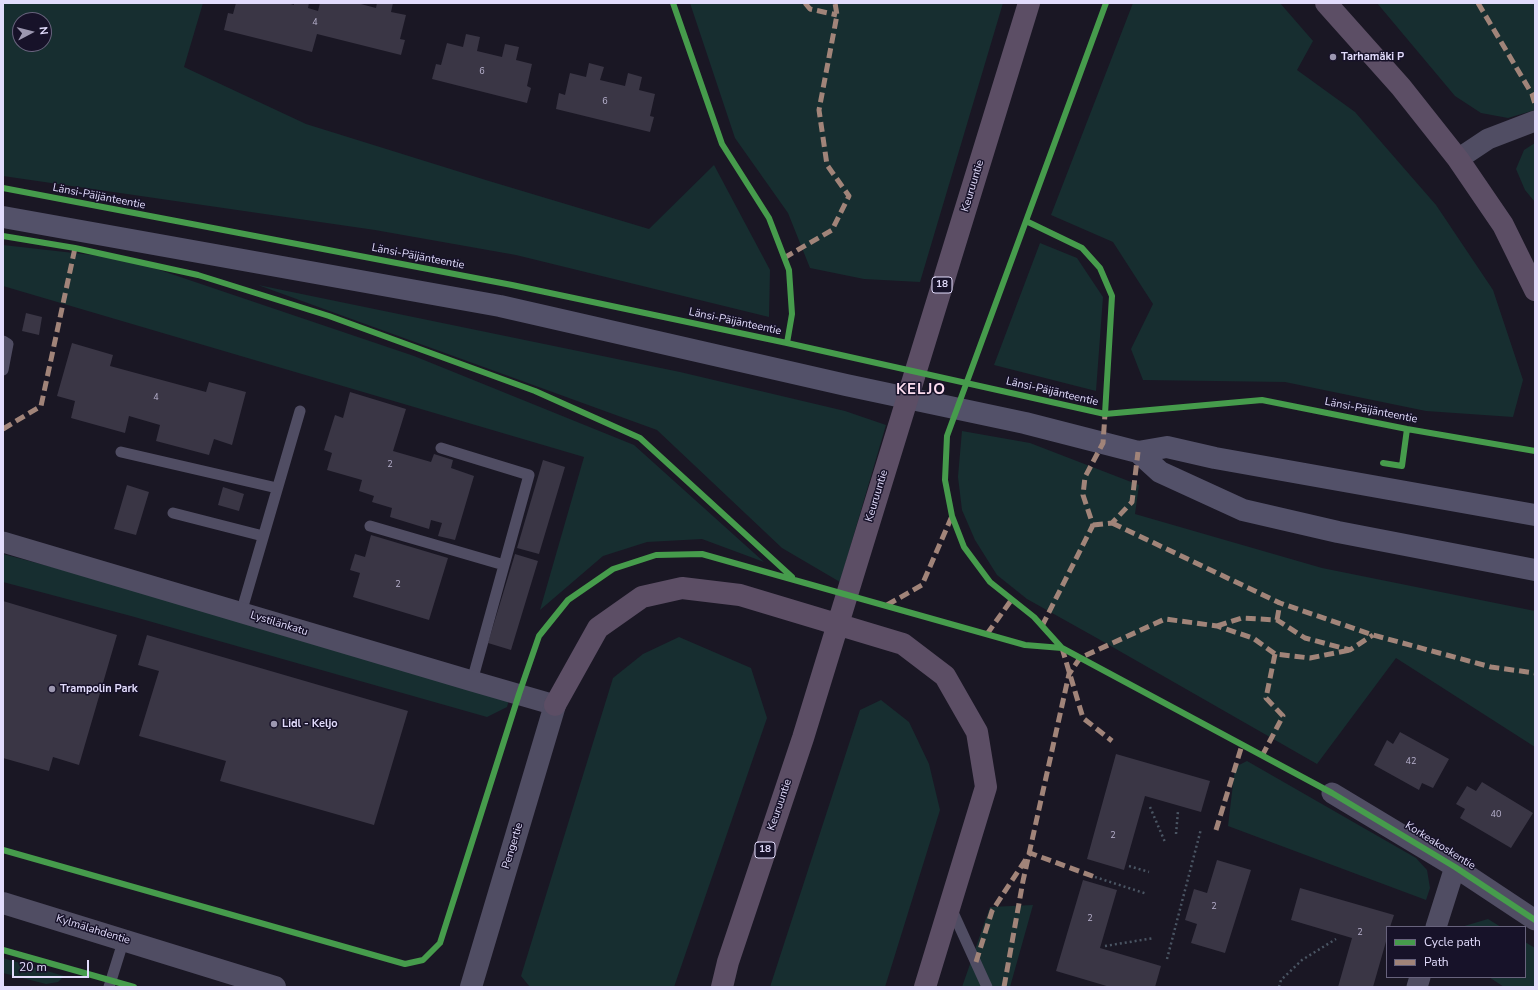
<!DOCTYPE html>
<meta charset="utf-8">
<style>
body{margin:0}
#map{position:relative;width:1538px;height:990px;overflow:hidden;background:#1a1724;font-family:"Nunito Sans",sans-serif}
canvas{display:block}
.frame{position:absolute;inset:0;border:4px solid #e2dcfc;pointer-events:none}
.legend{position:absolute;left:1386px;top:926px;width:140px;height:52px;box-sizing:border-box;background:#171229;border:1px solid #68637d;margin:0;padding:5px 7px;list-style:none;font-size:12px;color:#e2dcfc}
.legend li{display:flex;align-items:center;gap:8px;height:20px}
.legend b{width:20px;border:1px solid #68637d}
.north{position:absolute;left:12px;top:12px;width:40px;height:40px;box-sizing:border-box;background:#171229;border:1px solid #68637d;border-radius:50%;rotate:83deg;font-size:11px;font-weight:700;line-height:16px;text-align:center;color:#e2dcfc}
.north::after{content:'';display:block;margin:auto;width:14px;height:18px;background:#9c97b0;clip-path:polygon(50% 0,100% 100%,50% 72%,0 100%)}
.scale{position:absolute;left:12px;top:960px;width:77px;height:18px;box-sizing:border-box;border:2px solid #e2dcfc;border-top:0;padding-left:5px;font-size:12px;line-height:14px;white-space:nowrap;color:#e2dcfc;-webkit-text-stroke:3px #171229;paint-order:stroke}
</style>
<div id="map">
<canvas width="1538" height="990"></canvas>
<div class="frame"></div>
<ul class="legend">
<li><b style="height:5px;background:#469c4c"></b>Cycle path</li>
<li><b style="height:5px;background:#a18479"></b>Path</li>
</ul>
<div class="north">N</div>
<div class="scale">20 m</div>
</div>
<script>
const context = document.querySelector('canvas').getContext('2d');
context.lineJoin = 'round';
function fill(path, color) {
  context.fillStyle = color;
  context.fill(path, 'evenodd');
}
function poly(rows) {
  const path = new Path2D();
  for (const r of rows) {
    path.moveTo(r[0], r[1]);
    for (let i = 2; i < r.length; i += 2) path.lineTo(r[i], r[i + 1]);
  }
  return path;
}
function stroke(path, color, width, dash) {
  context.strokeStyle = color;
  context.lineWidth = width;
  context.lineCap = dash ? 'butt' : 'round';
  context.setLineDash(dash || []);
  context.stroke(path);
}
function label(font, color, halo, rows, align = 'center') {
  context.font = font + ' "Nunito Sans",sans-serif';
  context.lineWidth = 3;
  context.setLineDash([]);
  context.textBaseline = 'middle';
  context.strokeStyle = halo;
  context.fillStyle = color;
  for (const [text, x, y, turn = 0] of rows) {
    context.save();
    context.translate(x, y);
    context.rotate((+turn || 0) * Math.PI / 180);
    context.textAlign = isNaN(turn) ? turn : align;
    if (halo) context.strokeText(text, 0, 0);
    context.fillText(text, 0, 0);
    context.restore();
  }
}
fill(poly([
 [3,3,203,3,184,67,306,124,489,181,649,229,714,165,770,270,769,317,516,255,375,230,3,176],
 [20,20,44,20,44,44,20,44],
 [690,3,1003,3,920,282,864,279,810,268,788,213,735,138],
 [1133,3,1280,3,1313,41,1297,70,1355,112,1436,205,1493,290,1523,380,1513,417,1426,411,1285,382,1143,380,1131,349,1153,304,1113,242,1051,215],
 [1377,3,1535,3,1535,110,1508,118,1481,113,1455,96],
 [1535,143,1535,202,1525,190,1516,169,1524,150],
 [1040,243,1077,258,1103,297,1096,391,994,365],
 [3,245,127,259,414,356,634,445,764,562,702,539,647,542,603,556,540,610,584,457,3,286],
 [258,285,680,372,845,411,886,425,840,582,782,548,657,430],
 [962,431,1030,443,1139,485,1135,514,1322,568,1535,611,1535,747,1396,658,1317,764,1095,637,1027,599,997,575,975,540,962,510,958,477],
 [3,554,135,589,509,700,507,707,487,717,131,616,3,582],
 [679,637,751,668,767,718,674,987,530,987,521,976,613,678,643,654],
 [881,700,909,722,929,764,940,810,885,987,770,987,860,710],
 [1247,761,1416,858,1427,870,1430,888,1426,900,1228,826,1235,767],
 [1033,905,1010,987,962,987,990,907],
 [1488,919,1501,927,1461,927],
 [1525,942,1535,948,1535,987,1504,987,1489,977,1525,977],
 [3,958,64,976,58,982,46,984,3,973]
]), '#172e30');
fill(poly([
 [236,3,287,3,294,5,294,3,309,3,308,8,318,11,320,3,357,3,376,8,377,3,393,3,391,12,406,15,400,39,405,40,401,55,317,34,312,52,224,30,228,13,233,14],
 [466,34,480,37,477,51,502,57,505,44,519,47,516,60,532,64,527,86,531,88,527,103,432,79,436,64,441,65,447,43,463,47],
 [589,63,604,67,600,80,625,86,628,73,642,77,639,90,655,94,650,116,654,117,650,132,556,109,559,93,565,95,570,73,586,77],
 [26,313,42,317,39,335,22,331],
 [72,343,113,355,110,366,206,392,209,382,246,392,232,445,214,439,209,455,156,441,160,425,129,416,125,433,71,418,75,401,57,396],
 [350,392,406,409,393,451,431,462,434,454,453,460,451,468,474,476,455,540,438,536,442,523,431,520,429,529,390,517,392,508,372,502,374,496,359,491,362,480,327,470,332,453,324,450,335,415,343,418],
 [543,460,565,467,539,554,517,548],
 [127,485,149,492,136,535,114,529],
 [223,487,244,494,239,511,218,505],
 [371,535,448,558,429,620,353,597,360,573,350,570,355,554,365,557],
 [515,554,538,561,511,650,488,643],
 [3,601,117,635,79,765,53,757,49,771,3,758],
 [147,635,408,711,374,825,220,781,226,761,139,736,159,671,138,665],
 [1400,732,1449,759,1433,788,1422,783,1419,790,1374,765,1387,740,1393,744],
 [1116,754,1210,781,1201,812,1145,796,1124,870,1087,859],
 [1482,782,1533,813,1511,848,1460,818,1465,809,1456,804,1467,786,1476,791],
 [1217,860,1251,870,1225,953,1191,943,1197,924,1185,920,1194,889,1207,893],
 [1083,880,1117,890,1100,948,1161,966,1155,987,1110,987,1056,971],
 [1300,888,1394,915,1390,927,1387,927,1387,938,1373,987,1338,987,1352,938,1291,920]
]), '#3a3645');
stroke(poly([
 [1150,807,1165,842],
 [1176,834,1178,811],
 [1129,866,1149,872],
 [1095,877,1147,894],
 [1105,946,1154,938],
 [1167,959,1201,829],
 [1279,987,1281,980,1302,960,1336,939]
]), '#4a5563', 2.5, [2, 3]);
stroke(poly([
 [3,341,8,344,3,370],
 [441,448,529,475,472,681],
 [121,452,277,488],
 [173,513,263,536],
 [370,526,504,565],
 [241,613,300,411],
 [951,908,987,987],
 [109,987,124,939]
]), '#504d63', 11);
stroke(poly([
 [1458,159,1488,139,1535,121],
 [3,542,472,681,555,705],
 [1332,793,1455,867,1535,920],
 [1436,927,1455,867],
 [1417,987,1420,977]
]), '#504d63', 21);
stroke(poly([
 [3,903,275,987],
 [471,987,555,705]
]), '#504d63', 22);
stroke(poly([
 [3,217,500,306,846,385,1025,423,1138,452,1167,447,1215,458,1535,515],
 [1138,452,1160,472,1243,510,1338,532,1535,570]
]), '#535169', 22);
stroke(poly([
 [1326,3,1401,87,1458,159,1503,225,1535,290],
 [555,705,598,628,642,597,682,588,740,595,903,644,945,676,977,732,986,787,925,987],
 [722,987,728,962,803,738,826,663,1029,3]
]), '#5c4e65', 22);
stroke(poly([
 [805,3,810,9,837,15],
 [1478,3,1532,94,1535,104],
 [784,258,832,230,849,196,827,165,819,110,837,15,835,3],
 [3,429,41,406,75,248],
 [1112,523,1280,603,1373,635,1491,667,1535,673],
 [1093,525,1112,523,1132,502,1138,452],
 [887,605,922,585,952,516],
 [1277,620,1280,603],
 [1042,626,1093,525,1083,495,1085,477,1103,443,1105,414],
 [1217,626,1242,618,1277,620,1305,638,1350,650,1373,635],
 [987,634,1012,599],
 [1062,648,1083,718,1112,741],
 [1262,756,1283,716,1266,698,1275,654],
 [1216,830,1242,745],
 [976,962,992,911,1030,853,1095,877],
 [1004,987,1023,881,1069,674,1080,658,1165,619,1217,626,1253,638,1275,654,1310,658,1350,650],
 [1191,987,1191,986]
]), '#a18479', 5, [10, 5]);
stroke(poly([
 [673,3,722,144,769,218,789,270,792,314,787,343],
 [1106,3,947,436,945,480,952,516,964,547,990,582,1034,617,1062,648,1332,793,1455,867,1535,920],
 [3,188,512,285,787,343,1105,414,1262,400,1407,429,1535,451],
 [1026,221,1082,248,1100,268,1112,296,1105,414],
 [3,236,75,248,198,275,329,316,535,391,640,438,792,577],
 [1383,463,1402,466,1407,429],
 [3,850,405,964,423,960,440,943,519,694,539,636,568,600,613,569,656,555,702,554,1025,645,1062,648],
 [3,950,134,987]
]), '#469c4c', 6);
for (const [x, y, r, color] of [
 [1333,57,4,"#9c97b0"],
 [52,689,4,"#9c97b0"],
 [274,724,4,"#9c97b0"]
]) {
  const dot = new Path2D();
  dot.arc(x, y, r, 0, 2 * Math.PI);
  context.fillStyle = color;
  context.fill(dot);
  stroke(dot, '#171229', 1.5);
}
label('9px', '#b8b2ce', null, [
 ["4",315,23],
 ["6",482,72],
 ["6",605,102],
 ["4",156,398],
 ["2",390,465],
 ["2",398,585],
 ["42",1411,762],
 ["40",1496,815],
 ["2",1113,836],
 ["2",1214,907],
 ["2",1090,919],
 ["2",1360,933]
]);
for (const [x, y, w] of [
 [942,285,20],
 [765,850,20]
]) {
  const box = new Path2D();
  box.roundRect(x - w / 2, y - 8, w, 16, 3);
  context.fillStyle = '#171229';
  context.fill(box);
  stroke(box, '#e2dcfc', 1);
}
label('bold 10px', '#e2dcfc', null, [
 ["18",942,285],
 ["18",765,850]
]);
label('bold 11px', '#e2dcfc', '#171229', [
 ["Tarhamäki P",1341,57],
 ["Trampolin Park",60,689],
 ["Lidl - Keljo",282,724]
], 'left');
label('11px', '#e2dcfc', '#171229', [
 ["Keuruuntie",973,186,-73],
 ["Länsi-Päijänteentie",99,197,11],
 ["Länsi-Päijänteentie",418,257,11],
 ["Länsi-Päijänteentie",735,322,12],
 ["Länsi-Päijänteentie",1052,392,13],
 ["Länsi-Päijänteentie",1371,411,11],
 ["Keuruuntie",877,496,-73],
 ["Lystilänkatu",279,624,17],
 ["Keuruuntie",780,805,-71],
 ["Pengertie",513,846,-73],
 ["Korkeakoskentie",1440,846,32],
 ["Kylmälahdentie",93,930,17]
]);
context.letterSpacing = '1px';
label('bold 15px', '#fddef0', '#171229', [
 ["KELJO",921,390]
]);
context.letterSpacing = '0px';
</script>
